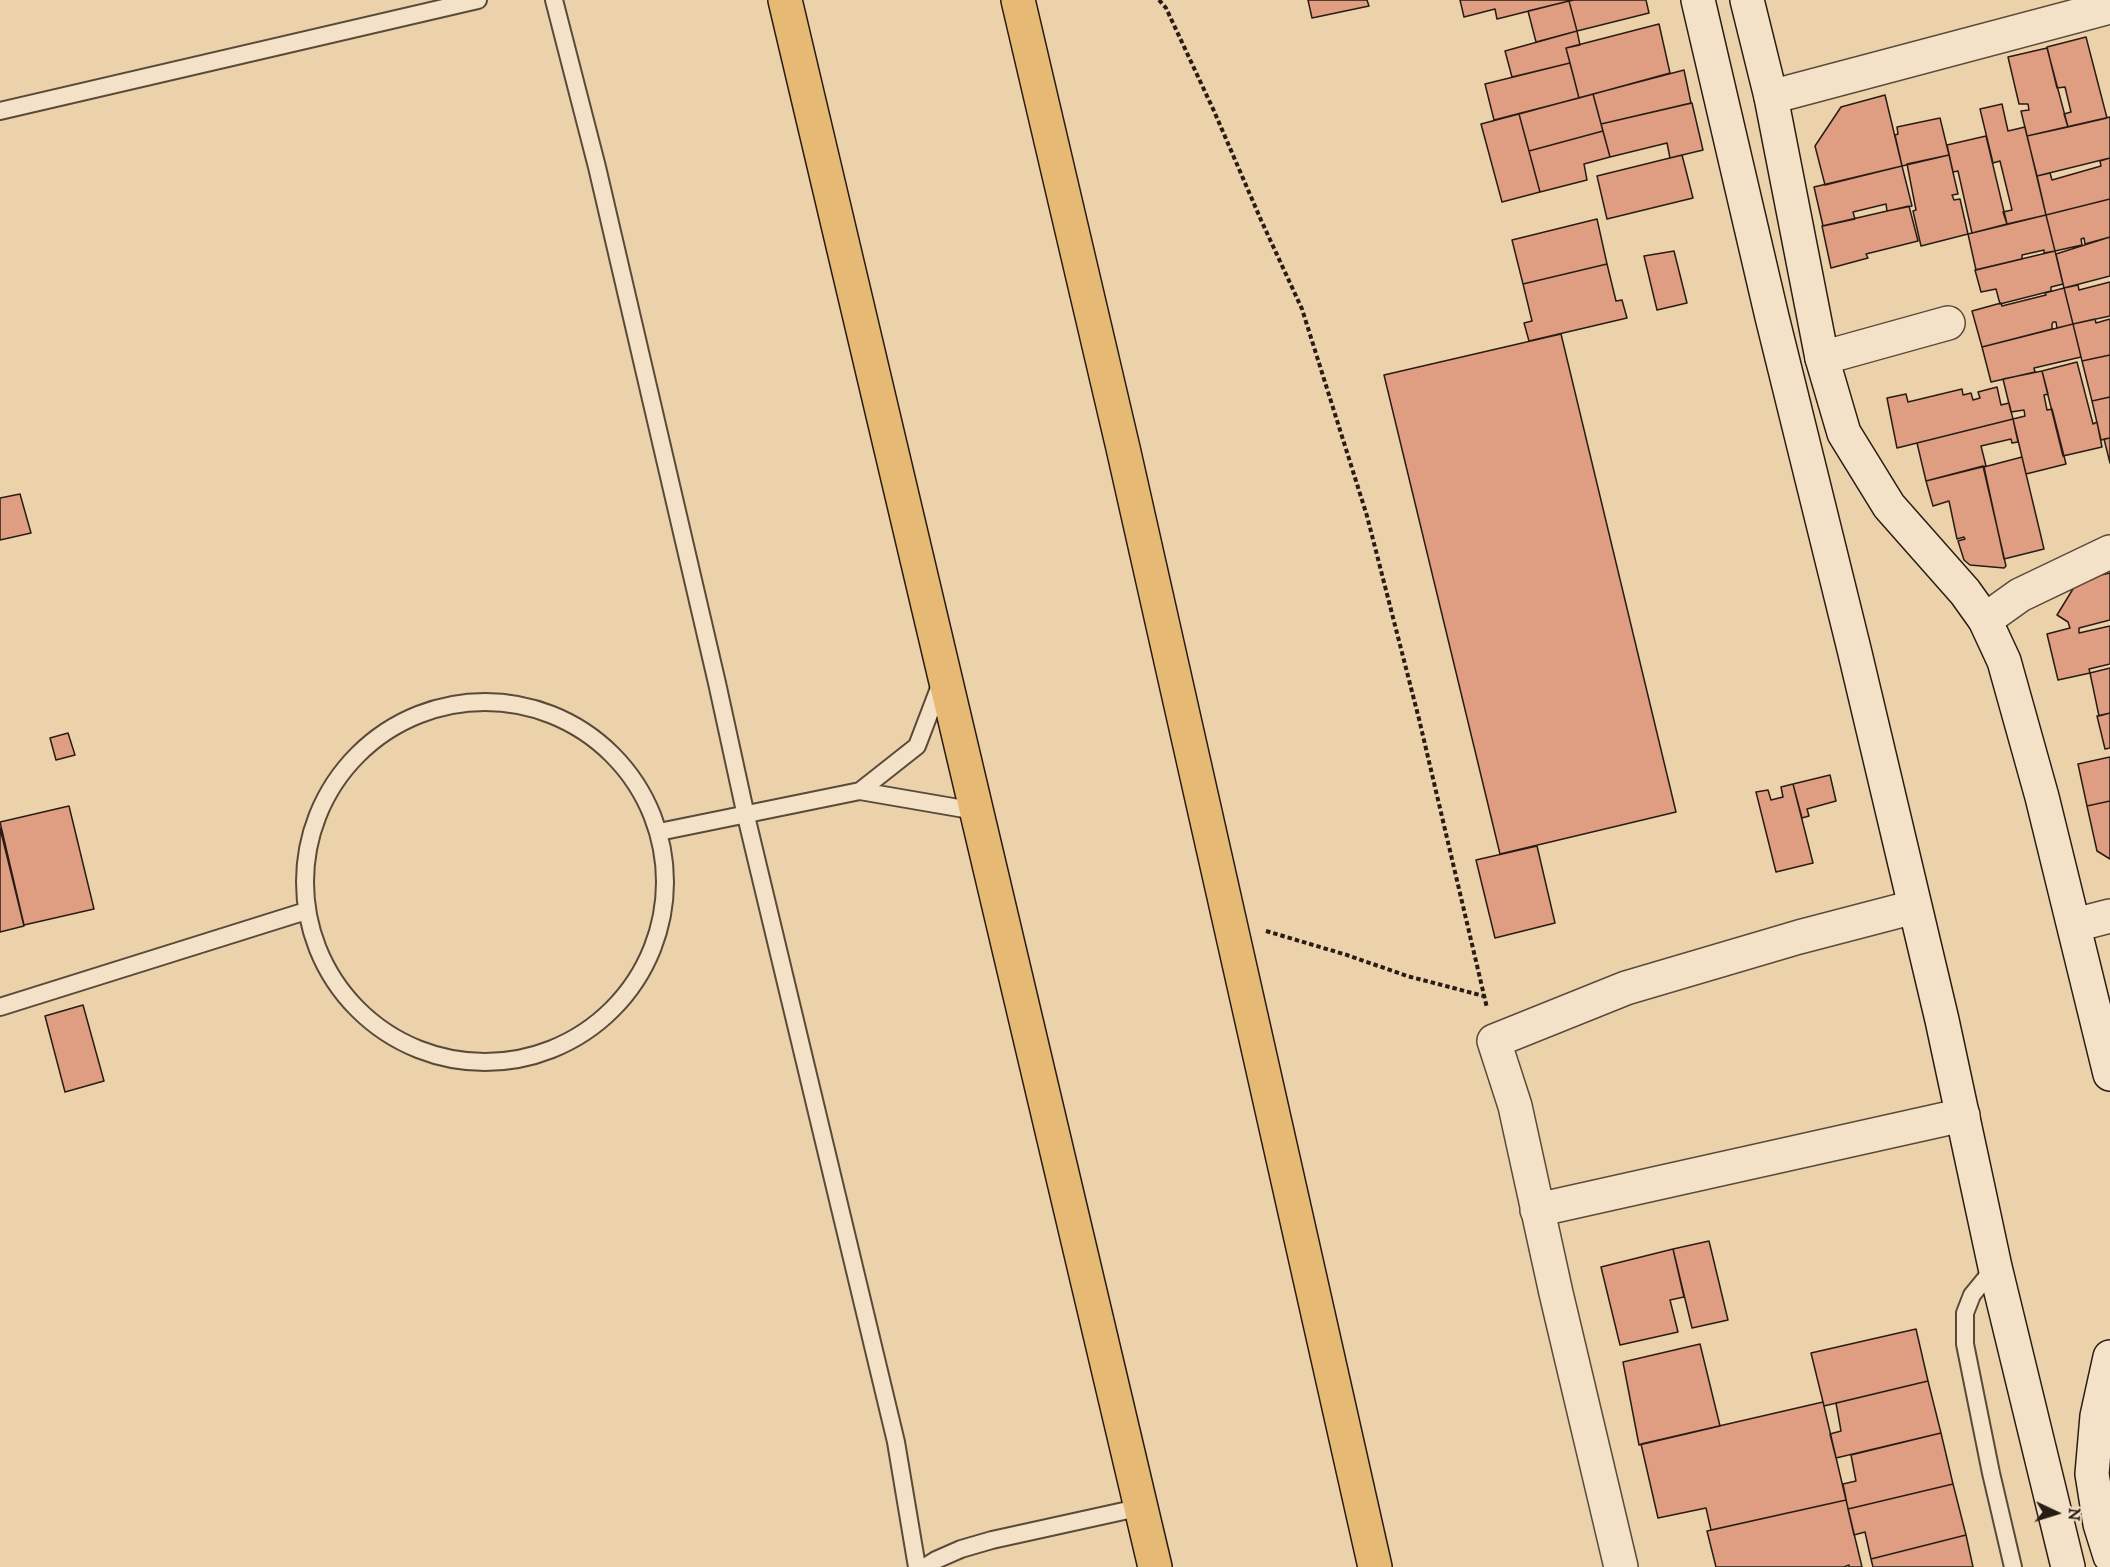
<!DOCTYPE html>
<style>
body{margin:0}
#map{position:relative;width:2110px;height:1567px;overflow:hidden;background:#ecd2aa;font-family:"IM FELL DW Pica",serif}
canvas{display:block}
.north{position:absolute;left:2026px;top:1483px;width:60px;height:60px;-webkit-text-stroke:4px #f3e2c8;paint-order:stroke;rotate:94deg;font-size:16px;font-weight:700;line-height:24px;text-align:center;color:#281c14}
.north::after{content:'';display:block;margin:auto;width:21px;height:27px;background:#281c14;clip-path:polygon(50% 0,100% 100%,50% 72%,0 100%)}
</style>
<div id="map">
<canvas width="2110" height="1567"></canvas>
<div class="north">N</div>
</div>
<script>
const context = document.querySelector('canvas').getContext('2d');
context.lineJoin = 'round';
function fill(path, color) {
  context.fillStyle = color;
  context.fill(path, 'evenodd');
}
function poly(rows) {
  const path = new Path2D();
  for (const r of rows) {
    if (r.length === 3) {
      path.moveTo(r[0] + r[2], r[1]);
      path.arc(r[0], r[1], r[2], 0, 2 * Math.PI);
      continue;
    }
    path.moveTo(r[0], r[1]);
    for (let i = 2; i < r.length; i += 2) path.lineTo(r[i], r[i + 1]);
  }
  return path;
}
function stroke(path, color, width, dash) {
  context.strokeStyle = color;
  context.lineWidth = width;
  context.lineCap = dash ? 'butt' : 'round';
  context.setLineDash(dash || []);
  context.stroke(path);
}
const building = poly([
 [1308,0,1367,0,1369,6,1312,18,1308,0],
 [1460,0,1569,0,1569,1,1497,19,1495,9,1464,17,1460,0],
 [1574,0,1646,0,1649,13,1577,31,1569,1,1574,0],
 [1569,1,1577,31,1536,42,1528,11,1569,1],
 [1659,24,1670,73,1579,98,1566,48,1659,24],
 [1577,31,1580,45,1566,48,1570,63,1512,77,1505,51,1577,31],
 [2086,37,2107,118,2068,127,2064,114,2071,112,2065,87,2057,88,2047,47,2086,37],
 [2047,48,2068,127,2027,136,2021,111,2029,110,2028,104,2019,104,2008,57,2047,48],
 [1570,63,1579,98,1494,120,1485,84,1570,63],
 [1684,70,1691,103,1601,124,1593,94,1684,70],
 [1593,94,1603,131,1529,151,1519,114,1593,94],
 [1885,95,1902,166,1825,185,1815,146,1841,107,1885,95],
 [1692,103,1703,150,1670,158,1667,143,1610,157,1601,124,1692,103],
 [2002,104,2008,131,2025,127,2046,215,2007,224,2003,212,2012,210,2000,161,1993,163,1980,109,2002,104],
 [1519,114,1540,192,1502,202,1481,124,1519,114],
 [2110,117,2110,158,2037,176,2027,136,2110,117],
 [1940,118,1949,155,1902,166,1895,135,1898,134,1897,127,1940,118],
 [1603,131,1610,157,1584,164,1587,180,1540,192,1529,151,1603,131],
 [1986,136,2007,224,1972,233,1958,171,1953,172,1947,145,1986,136],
 [1682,155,1693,198,1607,219,1597,176,1682,155],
 [1949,155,1958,194,1952,195,1954,200,1960,199,1968,234,1921,246,1913,211,1916,210,1907,164,1949,155],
 [2110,158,2110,199,2046,215,2037,176,2050,173,2052,180,2101,166,2100,161,2110,158],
 [1902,166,1912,206,1887,211,1886,204,1853,212,1855,219,1823,226,1814,187,1902,166],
 [2110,199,2110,237,2085,244,2084,238,2081,239,2082,245,2055,251,2046,215,2110,199],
 [1909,206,1918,241,1866,254,1868,258,1831,268,1822,226,1909,206],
 [2046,215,2055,251,2044,253,2044,250,2022,255,2022,259,1976,270,1968,234,2046,215],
 [1597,219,1607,264,1523,284,1512,240,1597,219],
 [2110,237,2110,276,2064,288,2056,254,2110,237],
 [1674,251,1687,303,1657,310,1644,256,1674,251],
 [2055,251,2063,284,2051,287,2051,291,2000,304,1996,289,1981,292,1975,270,2055,251],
 [1607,264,1616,301,1622,300,1627,318,1529,341,1524,323,1532,321,1523,284,1607,264],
 [2110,282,2110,316,2073,324,2064,288,2078,285,2079,290,2110,282],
 [2064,288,2073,324,2057,328,2056,322,2053,322,2052,324,2052,329,1982,347,1972,311,2001,303,2002,306,2046,295,2045,293,2064,288],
 [2095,319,2096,323,2110,319,2110,355,2082,361,2073,324,2095,319],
 [2073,324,2081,357,2034,368,2035,372,1991,382,1982,347,2073,324],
 [1561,334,1676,812,1500,854,1384,375,1561,334],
 [2110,355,2110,397,2092,401,2082,361,2110,355],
 [2077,362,2093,424,2097,422,2102,447,2063,456,2042,371,2077,362],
 [2042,371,2048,394,2044,395,2047,410,2052,409,2066,464,2026,474,2013,419,2025,416,2024,410,2011,412,2003,379,2042,371],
 [1997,387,2001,405,2009,403,2013,419,1897,448,1887,398,1906,394,1908,402,1962,389,1963,395,1971,393,1973,400,1980,398,1978,392,1997,387],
 [2110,397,2110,438,2101,440,2092,401,2110,397],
 [2013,419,2018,442,2012,443,2011,439,1981,446,1986,466,1926,481,1917,443,2013,419],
 [2110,438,2110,463,2104,439,2110,438],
 [2022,457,2044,549,2004,559,1984,467,2022,457],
 [1983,466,2006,566,2004,568,1970,565,1964,560,1958,541,1965,539,1964,537,1957,539,1949,501,1933,506,1926,481,1983,466],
 [20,494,31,533,0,540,0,498,20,494],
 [2110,573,2110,620,2079,628,2079,633,2110,626,2110,664,2089,669,2090,673,2058,680,2047,634,2070,628,2068,622,2057,615,2076,584,2088,578,2110,573],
 [2110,668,2110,713,2099,716,2090,673,2110,668],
 [2110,713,2110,748,2105,749,2097,716,2110,713],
 [68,733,75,755,56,760,50,738,68,733],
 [2110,757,2110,801,2087,806,2078,764,2110,757],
 [1830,775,1836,801,1807,809,1809,816,1802,818,1793,784,1830,775],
 [1793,784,1813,863,1776,872,1756,792,1768,790,1771,800,1783,797,1781,787,1793,784],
 [2110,801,2110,859,2097,851,2087,806,2110,801],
 [69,806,94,909,24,925,0,822,69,806],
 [0,828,24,926,0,932,0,828],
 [1537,846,1555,923,1495,938,1476,860,1537,846],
 [83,1005,104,1081,65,1092,45,1016,83,1005],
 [1709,1241,1728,1320,1692,1328,1673,1249,1709,1241],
 [1673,1249,1684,1297,1670,1300,1678,1332,1620,1345,1601,1267,1673,1249],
 [1916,1329,1928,1381,1824,1406,1811,1353,1916,1329],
 [1700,1344,1720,1426,1639,1445,1623,1362,1700,1344],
 [1928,1381,1941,1433,1836,1458,1830,1434,1841,1431,1836,1403,1928,1381],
 [1823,1402,1846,1500,1711,1530,1706,1508,1658,1518,1641,1444,1823,1402],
 [1941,1433,1953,1484,1848,1509,1843,1484,1856,1481,1851,1455,1941,1433],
 [1953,1484,1966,1535,1871,1559,1865,1532,1854,1535,1848,1509,1953,1484],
 [1846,1500,1862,1567,1849,1567,1849,1565,1844,1567,1716,1567,1707,1531,1846,1500],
 [1966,1535,1973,1567,1873,1567,1871,1559,1966,1535]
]);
fill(building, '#df9d82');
stroke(building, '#281c14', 1.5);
const lane = poly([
 [554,0,597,167,717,683,746,816,896,1442,917,1567],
 [0,111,478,0],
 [485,882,180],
 [860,791,917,746,941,683],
 [659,832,860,791,976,811],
 [0,1007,306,911],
 [1995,1267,1972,1295,1965,1313,1965,1344,1991,1473,2013,1567],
 [925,1567,936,1560,961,1549,992,1540,1142,1507]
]);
const street = poly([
 [1771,97,2110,7],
 [1822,358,1948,323],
 [1985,620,2020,595,2110,552],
 [2075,925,2110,916],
 [1537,1210,1963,1115],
 [1621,1567,1556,1293,1515,1106,1494,1041,1626,988,1799,937,1914,907]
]);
const secondary = poly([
 [1698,0,1772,317,1854,649,1942,1020,1995,1267,2068,1567],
 [1747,0,1771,97,1822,358,1844,433,1889,506,1965,592,1985,620,2004,661,2042,797,2110,1074],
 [2110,1357,2097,1416,2092,1474,2100,1524,2110,1556]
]);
const highway = poly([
 [785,0,1155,1567],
 [1018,0,1123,448,1375,1567]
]);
stroke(lane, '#594a3a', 20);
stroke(street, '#594a3a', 36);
stroke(secondary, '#281c14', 36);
stroke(highway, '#281c14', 36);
stroke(poly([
 [1159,0,1166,8,1214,111,1261,220,1302,309,1367,516,1419,719,1487,1008],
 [1266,931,1347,955,1407,976,1484,996]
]), '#281c14', 4, [4.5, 3]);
stroke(lane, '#f3e2c8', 16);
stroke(street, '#f3e2c8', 33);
stroke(secondary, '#f3e2c8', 33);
stroke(highway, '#e6b975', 33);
</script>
